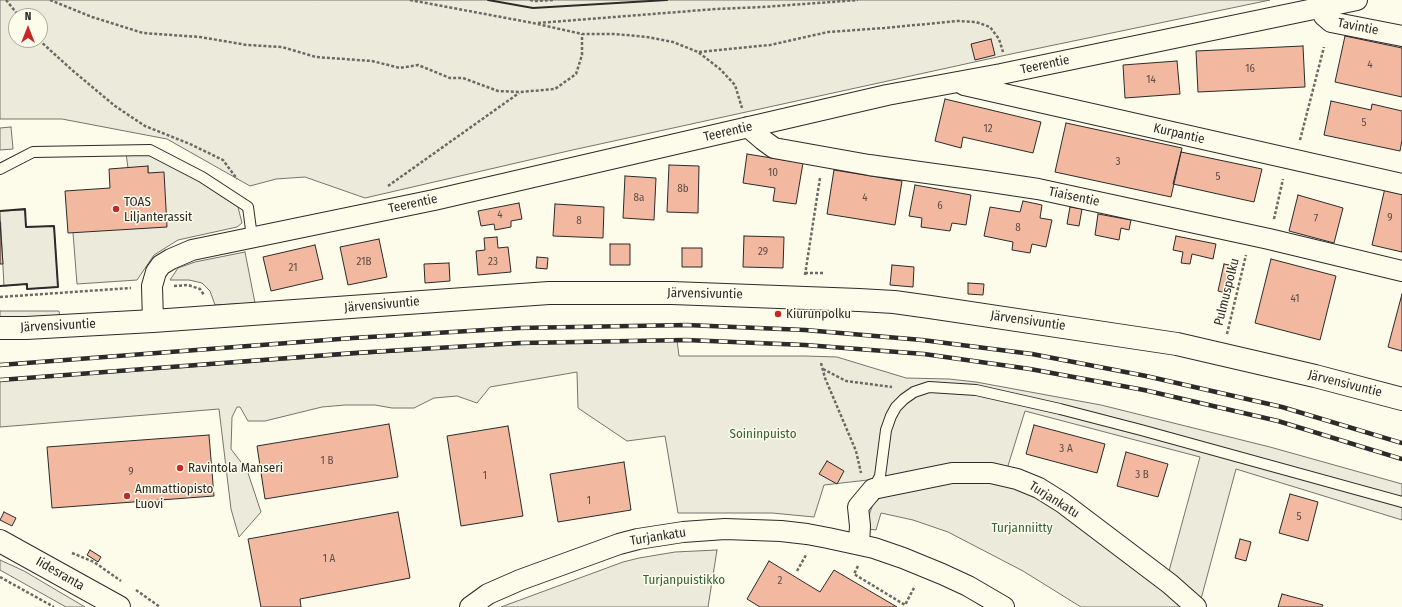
<!DOCTYPE html>
<meta charset="utf-8">
<style>
body{margin:0}
#map{position:relative;width:1402px;height:607px;overflow:hidden;background:#fdfbea;font-family:"Fira Sans Condensed",sans-serif}
canvas{display:block}
.north{position:absolute;left:8px;top:8px;width:40px;height:40px;box-sizing:border-box;background:#fdfbea;border:1px solid #a9a89e;border-radius:50%;rotate:0deg;font-size:11px;font-weight:700;line-height:16px;text-align:center;color:#2b2b2b}
.north::after{content:'';display:block;margin:auto;width:14px;height:18px;background:#c62828;clip-path:polygon(50% 0,100% 100%,50% 72%,0 100%)}
</style>
<div id="map">
<canvas width="1402" height="607"></canvas>
<div class="north">N</div>
</div>
<script>
const context = document.querySelector('canvas').getContext('2d');
context.lineJoin = 'round';
function fill(path, color) {
  context.fillStyle = color;
  context.fill(path, 'evenodd');
}
function poly(rows) {
  const path = new Path2D();
  for (const r of rows) {
    path.moveTo(r[0], r[1]);
    for (let i = 2; i < r.length; i += 2) path.lineTo(r[i], r[i + 1]);
  }
  return path;
}
function stroke(path, color, width, dash) {
  context.strokeStyle = color;
  context.lineWidth = width;
  context.lineCap = dash ? 'butt' : 'round';
  context.setLineDash(dash || []);
  context.stroke(path);
}
function label(font, color, halo, rows, align = 'center') {
  context.font = font + ' "Fira Sans Condensed",sans-serif';
  context.lineWidth = 3;
  context.setLineDash([]);
  context.textBaseline = 'middle';
  context.strokeStyle = halo;
  context.fillStyle = color;
  for (const [text, x, y, turn = 0] of rows) {
    context.save();
    context.translate(x, y);
    context.rotate((+turn || 0) * Math.PI / 180);
    context.textAlign = isNaN(turn) ? turn : align;
    if (halo) context.strokeText(text, 0, 0);
    context.fillText(text, 0, 0);
    context.restore();
  }
}
const green = poly([
 [0,0,1270,0,1011,54,568,151,365,198,305,177,276,179,250,186,167,139,62,119,0,119,0,0],
 [16,16,40,16,40,40,16,40,16,16],
 [11,127,13,149,0,150,0,128,11,127],
 [126,153,134,153,164,158,238,207,242,223,237,227,178,240,154,255,137,280,77,284,73,233,148,173,148,167,128,168,126,153],
 [25,210,26,227,54,226,58,287,27,289,26,284,4,286,0,211,25,210],
 [245,252,255,303,215,305,210,291,202,283,189,280,170,280,178,268,195,262,245,252],
 [677,340,679,356,805,356,837,357,906,378,949,379,976,382,1101,405,1270,447,1402,484,1402,520,1236,469,1201,599,1169,571,1200,457,1025,411,1007,469,944,469,868,480,824,485,814,517,772,513,678,513,665,436,627,441,578,408,577,372,490,387,477,403,457,396,434,398,414,408,392,408,375,405,345,405,322,407,265,421,248,421,240,407,237,407,232,417,231,449,247,470,261,512,239,537,231,509,219,409,0,427,0,381,478,346,677,340],
 [989,478,1037,493,1188,607,1081,607,1023,571,948,532,913,520,881,513,876,530,868,529,867,521,873,504,881,497,912,487,989,478],
 [717,550,708,607,501,607,623,562,639,558,675,552,717,550],
 [0,560,24,571,85,607,66,607,0,570,0,560]
]);
fill(green, '#ecebdb');
stroke(green, '#74746e', 1);
const parking = poly([
 [0,311,59,311,60,318,0,318,0,311]
]);
fill(parking, '#eceadb');
stroke(parking, '#74746e', 1);
const building = poly([
 [1345,36,1402,48,1402,97,1335,82,1345,36],
 [991,39,995,55,975,60,971,44,991,39],
 [1303,46,1305,87,1198,92,1196,51,1303,46],
 [1177,61,1180,94,1125,98,1123,65,1177,61],
 [945,99,1041,122,1033,153,963,137,961,148,935,141,945,99],
 [1331,101,1371,110,1372,104,1402,111,1402,140,1400,151,1324,135,1331,101],
 [1066,123,1182,148,1171,197,1055,172,1066,123],
 [1181,152,1262,169,1254,202,1173,184,1181,152],
 [747,154,803,163,796,204,773,201,775,188,743,183,747,154],
 [669,165,699,166,698,213,667,212,669,165],
 [148,166,148,173,164,172,167,227,68,233,65,191,110,188,109,169,148,166],
 [834,170,902,181,895,225,827,214,834,170],
 [625,176,656,178,654,220,623,218,625,176],
 [915,185,971,195,966,225,952,223,950,231,921,227,922,218,909,216,915,185],
 [1385,188,1402,192,1402,252,1372,245,1385,188],
 [1298,195,1343,208,1334,243,1289,231,1298,195],
 [1023,201,1042,205,1040,218,1052,220,1046,247,1032,244,1030,253,1012,250,1013,242,984,236,990,207,1020,212,1023,201],
 [519,203,522,219,511,221,511,227,495,230,494,224,481,226,478,211,519,203],
 [555,204,604,207,603,238,553,236,555,204],
 [1070,207,1082,209,1079,226,1067,224,1070,207],
 [1098,214,1131,220,1129,230,1121,228,1119,240,1095,235,1098,214],
 [0,222,3,264,0,264,0,222],
 [744,236,784,237,783,268,743,267,744,236],
 [1176,236,1216,244,1213,259,1192,254,1190,264,1181,263,1183,252,1173,250,1176,236],
 [497,237,498,248,508,247,511,272,478,275,476,251,485,250,484,238,497,237],
 [379,239,387,277,348,285,340,247,379,239],
 [610,244,630,244,630,265,610,265,610,244],
 [315,245,323,279,271,291,263,257,315,245],
 [682,248,702,248,702,267,682,267,682,248],
 [537,257,548,258,547,269,536,268,537,257],
 [1271,259,1336,276,1320,340,1255,323,1271,259],
 [449,263,450,281,425,283,424,264,449,263],
 [1224,264,1235,266,1229,294,1218,291,1224,264],
 [892,265,914,267,913,287,890,285,892,265],
 [968,283,984,284,983,295,968,294,968,283],
 [1402,294,1402,351,1388,347,1402,294],
 [389,424,398,477,265,499,257,446,389,424],
 [1034,425,1105,444,1097,473,1026,454,1034,425],
 [508,426,523,516,461,526,447,436,508,426],
 [209,435,214,496,52,508,47,447,209,435],
 [1126,452,1168,464,1158,497,1117,486,1126,452],
 [827,461,844,471,837,484,819,474,827,461],
 [624,462,631,510,558,522,550,474,624,462],
 [1290,494,1318,502,1308,541,1279,533,1290,494],
 [4,512,16,518,12,526,0,520,4,512],
 [398,512,410,578,300,599,301,607,261,607,248,539,398,512],
 [1240,539,1251,542,1246,561,1235,558,1240,539],
 [90,550,101,557,98,562,87,555,90,550],
 [769,561,820,592,834,570,897,607,760,607,747,599,769,561],
 [1282,594,1323,605,1322,607,1278,607,1282,594]
]);
fill(building, '#f2b8a0');
stroke(building, '#2b2b2b', 1);
const lane = poly([
 [0,169,33,152,150,150,202,177,248,207,252,237],
 [873,489,880,476,886,430,891,416,896,407,904,399,914,392,929,387,976,390,1060,409,1141,430,1402,502]
]);
const street = poly([
 [1322,8,1324,16,1331,22,1402,36],
 [964,85,1402,184],
 [748,127,763,140,774,148,869,165,985,181,1038,189,1269,239,1402,271],
 [153,321,152,286,156,272,161,265,171,259,192,250,434,200,887,95,1001,74,1357,0],
 [859,544,860,526,858,507,873,489,952,473,991,473,1017,479,1039,488,1063,503,1170,584,1196,607],
 [470,607,488,594,520,580,619,544,638,539,683,532,725,529,781,531,807,534,828,538,874,548,903,558,942,574,968,586,1004,607]
]);
const secondary = poly([
 [0,328,26,328,153,321,549,293,672,293,859,300,894,302,930,307,1177,344,1315,376,1402,399],
 [0,541,119,607]
]);
stroke(lane, '#2b2b2b', 12);
stroke(street, '#2b2b2b', 22);
stroke(secondary, '#2b2b2b', 24);
stroke(poly([
 [6,0,19,16],
 [50,0,92,17,143,33,200,37,247,45,282,47,316,57,372,61,400,68,418,65,450,78,463,78,498,91,520,92,555,89,576,74,582,55,582,34],
 [410,0,533,23,582,34,615,34,647,37,673,42,698,52,720,69,735,85,742,108],
 [530,0,536,1,553,0],
 [538,23,716,9,763,7,858,0],
 [39,40,72,70,115,106,145,126,190,144,223,160,237,179],
 [699,52,770,45,828,32,884,28,958,21,976,22,990,27,999,39,1003,52],
 [1300,140,1324,47],
 [388,186,519,93],
 [1274,219,1283,179],
 [805,273,825,273],
 [805,275,820,178],
 [174,286,188,285,200,289,204,295],
 [0,297,131,288],
 [1227,334,1246,255],
 [821,363,825,378,856,451,861,473],
 [823,369,846,381,892,387],
 [72,553,94,562,121,581],
 [858,566,854,574,905,605,915,586],
 [797,571,806,555],
 [0,577,54,607],
 [136,590,160,607]
]), '#6a6964', 2.5, [3, 2]);
stroke(lane, '#fdfbea', 10);
stroke(street, '#fdfbea', 20);
stroke(secondary, '#fdfbea', 22);
const rail = poly([
 [0,365,353,338,518,328,687,325,805,330,922,340,1032,354,1146,376,1282,407,1402,443],
 [0,380,354,353,520,343,686,340,805,345,924,354,1030,369,1144,390,1278,421,1402,459]
]);
stroke(rail, '#2b2b2b', 4.5);
stroke(rail, '#fdfbea', 3, [9]);
stroke(poly([
 [488,0,533,8,667,0],
 [0,211,25,209,26,227,54,226,58,287,27,289,27,284,0,286]
]), '#2b2b2b', 2);
for (const [x, y, r, color] of [
 [116,209,4,"#c62828"],
 [778,314,4,"#c62828"],
 [180,468,4,"#c62828"],
 [127,496,4,"#c62828"]
]) {
  const dot = new Path2D();
  dot.arc(x, y, r, 0, 2 * Math.PI);
  context.fillStyle = color;
  context.fill(dot);
  stroke(dot, '#fdfbea', 1.5);
}
label('11px', '#5d4e48', null, [
 ["4",1370,65],
 ["16",1250,69],
 ["14",1151,80],
 ["5",1364,123],
 ["12",988,129],
 ["3",1118,162],
 ["10",773,173],
 ["5",1218,177],
 ["8b",683,189],
 ["8a",639,198],
 ["4",865,198],
 ["6",940,206],
 ["4",500,215],
 ["9",1390,218],
 ["7",1316,219],
 ["8",579,221],
 ["8",1018,228],
 ["29",763,252],
 ["21B",364,262],
 ["23",493,262],
 ["21",293,268],
 ["41",1295,299],
 ["3 A",1066,449],
 ["1 B",327,461],
 ["9",131,472],
 ["3 B",1142,475],
 ["1",485,476],
 ["1",589,501],
 ["5",1299,517],
 ["1 A",329,559],
 ["2",780,581]
]);
label('13px', '#2b2b2b', '#fdfbea', [
 ["Tavintie",1358,27,11],
 ["Teerentie",1045,65,-12],
 ["Teerentie",728,132,-13],
 ["Kurpantie",1179,134,13],
 ["Tiaisentie",1074,197,12],
 ["Teerentie",413,204,-12],
 ["Pulmuspolku",1227,292,-76],
 ["Järvensivuntie",705,294,1],
 ["Järvensivuntie",382,305,-5],
 ["Järvensivuntie",1028,321,8],
 ["Järvensivuntie",58,326,-3],
 ["Järvensivuntie",1345,384,14],
 ["Turjankatu",1054,500,32],
 ["Turjankatu",658,537,-9],
 ["Iidesranta",60,574,30]
]);
label('13px', '#2b2b2b', '#fdfbea', [
 ["TOAS",124,202],
 ["Liljanterassit",124,217],
 ["Kiurunpolku",786,314],
 ["Ravintola Manseri",188,468],
 ["Ammattiopisto",135,489],
 ["Luovi",135,504]
], 'left');
label('13px', '#34623c', '#fdfbea', [
 ["Soininpuisto",763,434],
 ["Turjanniitty",1022,528],
 ["Turjanpuistikko",684,580]
]);
</script>
